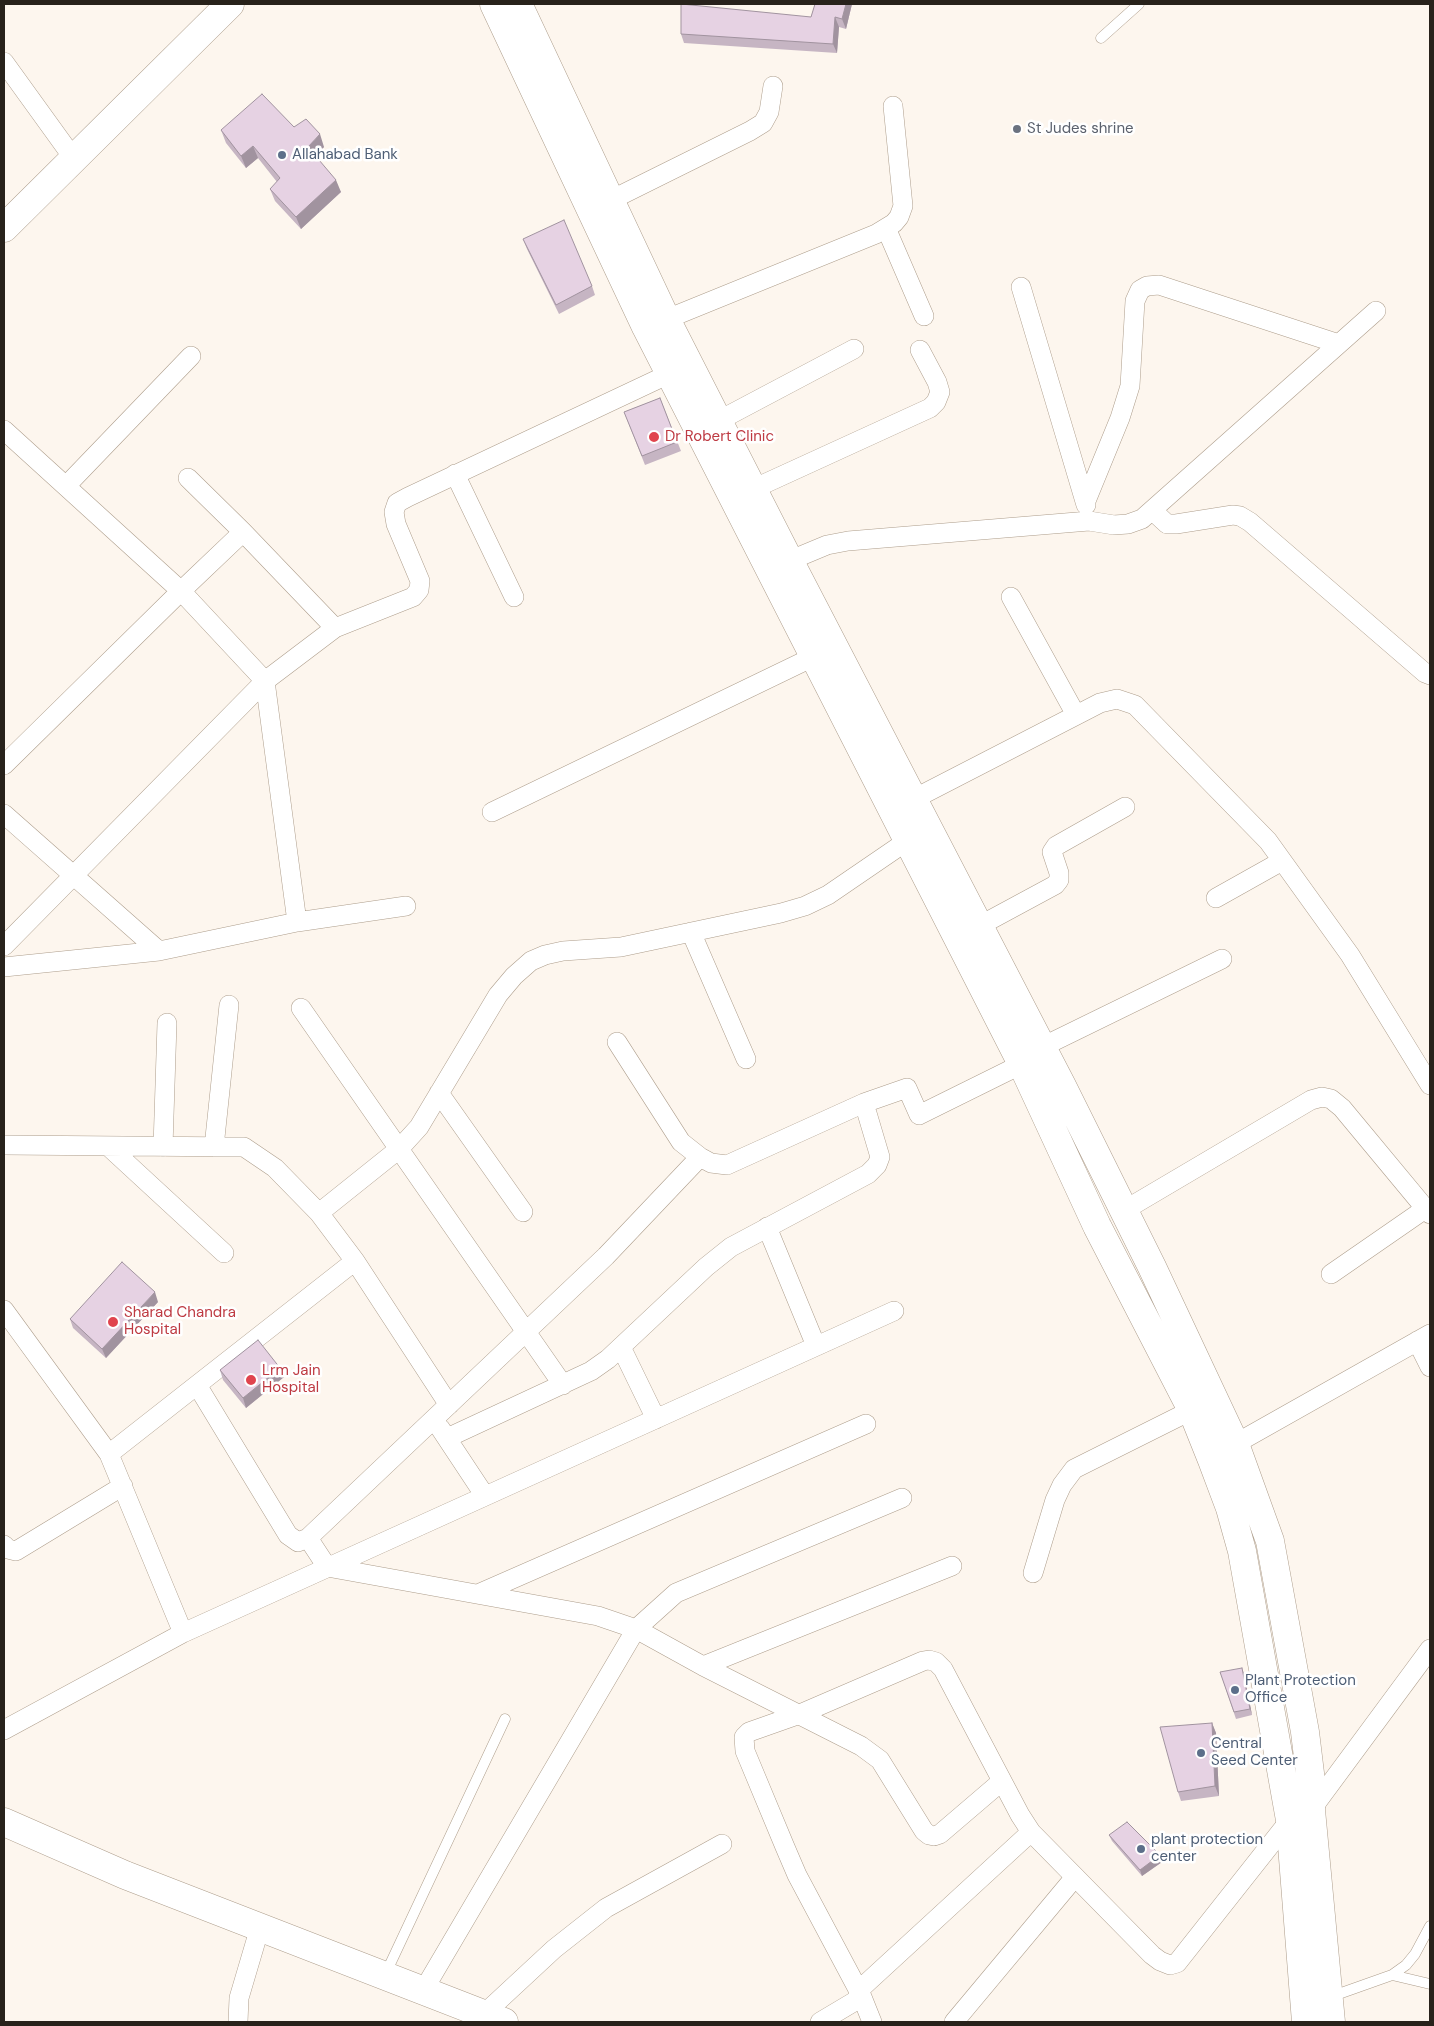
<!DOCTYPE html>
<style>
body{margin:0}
#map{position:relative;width:1434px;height:2026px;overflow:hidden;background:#fdf6ee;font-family:"DM Sans",sans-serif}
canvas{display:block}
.frame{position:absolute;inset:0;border:5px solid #28221b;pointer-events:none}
</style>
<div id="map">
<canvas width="1434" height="2026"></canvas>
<div class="frame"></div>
</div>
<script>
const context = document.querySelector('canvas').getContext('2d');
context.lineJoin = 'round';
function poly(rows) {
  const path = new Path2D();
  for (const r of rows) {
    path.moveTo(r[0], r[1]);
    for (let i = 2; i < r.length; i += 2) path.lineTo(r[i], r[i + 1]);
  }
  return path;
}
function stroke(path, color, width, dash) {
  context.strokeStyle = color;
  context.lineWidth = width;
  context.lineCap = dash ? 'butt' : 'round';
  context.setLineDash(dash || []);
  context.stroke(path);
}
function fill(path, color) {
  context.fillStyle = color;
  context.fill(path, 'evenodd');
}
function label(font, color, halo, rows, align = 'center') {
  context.font = font + ' "DM Sans",sans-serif';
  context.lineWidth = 5;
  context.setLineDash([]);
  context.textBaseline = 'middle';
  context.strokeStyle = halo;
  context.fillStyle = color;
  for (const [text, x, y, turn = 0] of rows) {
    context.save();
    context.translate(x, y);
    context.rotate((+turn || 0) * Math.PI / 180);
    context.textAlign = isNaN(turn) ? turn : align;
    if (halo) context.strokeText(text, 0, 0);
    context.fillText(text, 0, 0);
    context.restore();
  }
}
const lane = poly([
 [1101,38,1139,4],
 [385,1975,505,1719],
 [1392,1975,1430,1984],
 [1330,1997,1392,1975,1406,1965,1415,1954,1430,1926]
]);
const street = poly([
 [4,62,74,159],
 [611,200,750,131,763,123,769,112,773,86],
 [886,228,924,316],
 [1021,287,1086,505],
 [657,323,876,234,894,223,899,217,903,206,893,106],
 [718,421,854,349],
 [4,430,181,591,265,681,297,922,159,951,4,967],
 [455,474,514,597],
 [188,478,243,532],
 [66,486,191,356],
 [753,489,930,408,936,402,940,392,937,382,920,350],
 [1086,501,1120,418,1130,386,1135,301,1140,290,1147,286,1159,285,1339,344],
 [1153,511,1167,524,1176,524,1233,515,1240,516,1250,522,1425,673,1430,675],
 [779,565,827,545,848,541,1089,521,1114,525,1128,524,1142,519,1376,311],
 [1011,597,1076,715],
 [335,628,413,597,419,590,420,581,396,524,394,512,397,503,408,497,669,374],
 [4,765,181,591,243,532,335,628,265,681,4,946],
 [904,804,1100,703,1117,699,1135,705,1268,841,1350,955,1430,1085],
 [492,812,813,657],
 [4,814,159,951],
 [1216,898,1282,861],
 [297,922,406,906],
 [979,926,1055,885,1059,880,1059,873,1052,852,1056,846,1125,807],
 [691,932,746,1059],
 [301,1008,563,1385],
 [617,1042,681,1142,700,1157,711,1163,727,1165,864,1103,907,1088,919,1115,1022,1064],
 [1042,1047,1222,959],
 [439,1093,523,1212],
 [4,1145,244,1147,275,1168,319,1213,355,1261,449,1405],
 [108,1146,224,1253],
 [163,1147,167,1023],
 [214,1147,229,1005],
 [700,1157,606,1256,308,1538,327,1567,598,1616,636,1629,703,1666,861,1746,880,1760,924,1831,929,1835,934,1836,940,1834,1002,1781],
 [1123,1211,1311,1100,1322,1097,1331,1099,1342,1108,1430,1214],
 [319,1213,399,1149,419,1127,498,995,514,976,531,961,545,955,563,951,621,947,781,913,805,906,828,895,907,841],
 [767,1227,816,1346],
 [1331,1274,1425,1209],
 [4,1310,109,1454,183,1633],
 [1417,1341,1430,1367],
 [621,1347,656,1419],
 [197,1385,288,1535,298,1542,308,1538],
 [440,1428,485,1496],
 [447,1438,591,1371,608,1359,706,1267,731,1247,868,1174,877,1165,880,1157,864,1103],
 [1235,1444,1430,1334],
 [109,1454,355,1261],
 [4,1545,8,1549,16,1551,123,1486],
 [1033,1573,1055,1500,1062,1485,1074,1469,1192,1410],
 [478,1594,866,1424],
 [703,1666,952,1566],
 [4,1730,183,1633,894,1311],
 [423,1991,636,1629,676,1593,902,1498],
 [858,1991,1031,1832],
 [862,1997,872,2022],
 [484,2014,554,1949,606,1908,722,1844],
 [238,2022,239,1998,260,1927],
 [820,2022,862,1997,797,1875,785,1847,745,1751,744,1737,749,1732,800,1714,923,1661,929,1660,936,1662,943,1669,1020,1815,1031,1832,1152,1955,1160,1961,1170,1965,1177,1963,1290,1820,1311,1810,1430,1649],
 [954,2022,1075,1877]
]);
const secondary = poly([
 [494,4,646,327,1022,1064,1097,1226,1192,1410,1212,1460,1230,1508,1242,1551,1290,1820,1306,2022],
 [518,4,666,319,789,560,1062,1086,1152,1267,1235,1444,1270,1541,1305,1732,1312,1790,1311,1810,1331,2022],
 [4,228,230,4],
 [4,1822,125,1875,504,2022]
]);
stroke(lane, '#ad9d8b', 11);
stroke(street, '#ad9d8b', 20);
stroke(secondary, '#ad9d8b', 29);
stroke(lane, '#fff', 10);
stroke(street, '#fff', 19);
stroke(secondary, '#fff', 28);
fill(poly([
 [815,4,852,4,846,29,839,27,837,53,684,43,681,34,811,17],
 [294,127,324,147,316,156,341,192,301,229,275,201,270,189,277,182,258,158,246,168,226,143,221,130],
 [523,239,592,286,595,295,559,314,527,249],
 [660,398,681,451,645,465,624,412],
 [158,1302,106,1358,73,1328,70,1319],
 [220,1370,284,1377,246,1408,223,1380],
 [1220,1672,1244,1674,1252,1715,1236,1719],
 [1212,1723,1216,1733,1219,1796,1181,1801,1178,1792],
 [1109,1835,1162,1862,1142,1876,1112,1841]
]), '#c6b5c3');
fill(poly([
 [846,4,852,4,846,29,842,19],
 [835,17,839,27,837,53,833,44],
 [320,134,324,147,312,159,308,147],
 [253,146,258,158,246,168,241,156],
 [336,180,341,192,301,229,296,217],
 [155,1292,158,1302,106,1358,102,1349],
 [280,1368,284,1377,246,1408,243,1398],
 [1242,1668,1244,1674,1252,1715,1250,1709],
 [1212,1723,1216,1733,1219,1796,1215,1786],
 [1160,1855,1162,1862,1142,1876,1140,1870]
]), '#a1939f');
const building = poly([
 [681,4,811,17,815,4,846,4,842,19,835,17,833,44,681,34,681,4],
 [262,94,294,127,306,119,320,134,308,147,336,180,296,217,270,189,280,178,253,146,241,156,221,130,262,94],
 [564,220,592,286,556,305,523,239,564,220],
 [660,398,677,442,642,456,624,412,660,398],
 [122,1262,155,1292,102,1349,70,1319,122,1262],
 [258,1340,280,1368,243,1398,220,1370,258,1340],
 [1242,1668,1250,1709,1234,1712,1220,1672,1242,1668],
 [1212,1723,1215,1786,1178,1792,1160,1727,1212,1723],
 [1127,1822,1160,1855,1140,1870,1109,1835,1127,1822]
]);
fill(building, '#e6d2e3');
stroke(building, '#a1939f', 1);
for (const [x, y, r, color] of [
 [1017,129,5,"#6b7280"],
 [282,155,5,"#5c6f8a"],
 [654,437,6,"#e0444e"],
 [113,1322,6,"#e0444e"],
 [251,1380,6,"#e0444e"],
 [1235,1690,5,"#5c6f8a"],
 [1201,1753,5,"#5c6f8a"],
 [1141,1849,5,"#5c6f8a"]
]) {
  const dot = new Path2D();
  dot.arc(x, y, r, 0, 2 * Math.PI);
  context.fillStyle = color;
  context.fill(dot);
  stroke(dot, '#fff', 2);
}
label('15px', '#5b616d', '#fff', [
 ["St Judes shrine",1027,129]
], 'left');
label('15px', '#4e5e75', '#fff', [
 ["Allahabad Bank",292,155],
 ["Plant Protection",1245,1681],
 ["Office",1245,1698],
 ["Central",1211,1744],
 ["Seed Center",1211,1761],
 ["plant protection",1151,1840],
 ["center",1151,1857]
], 'left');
label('15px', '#be3a42', '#fff', [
 ["Dr Robert Clinic",665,437],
 ["Sharad Chandra",124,1313],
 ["Hospital",124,1330],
 ["Lrm Jain",262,1371],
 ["Hospital",262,1388]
], 'left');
</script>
